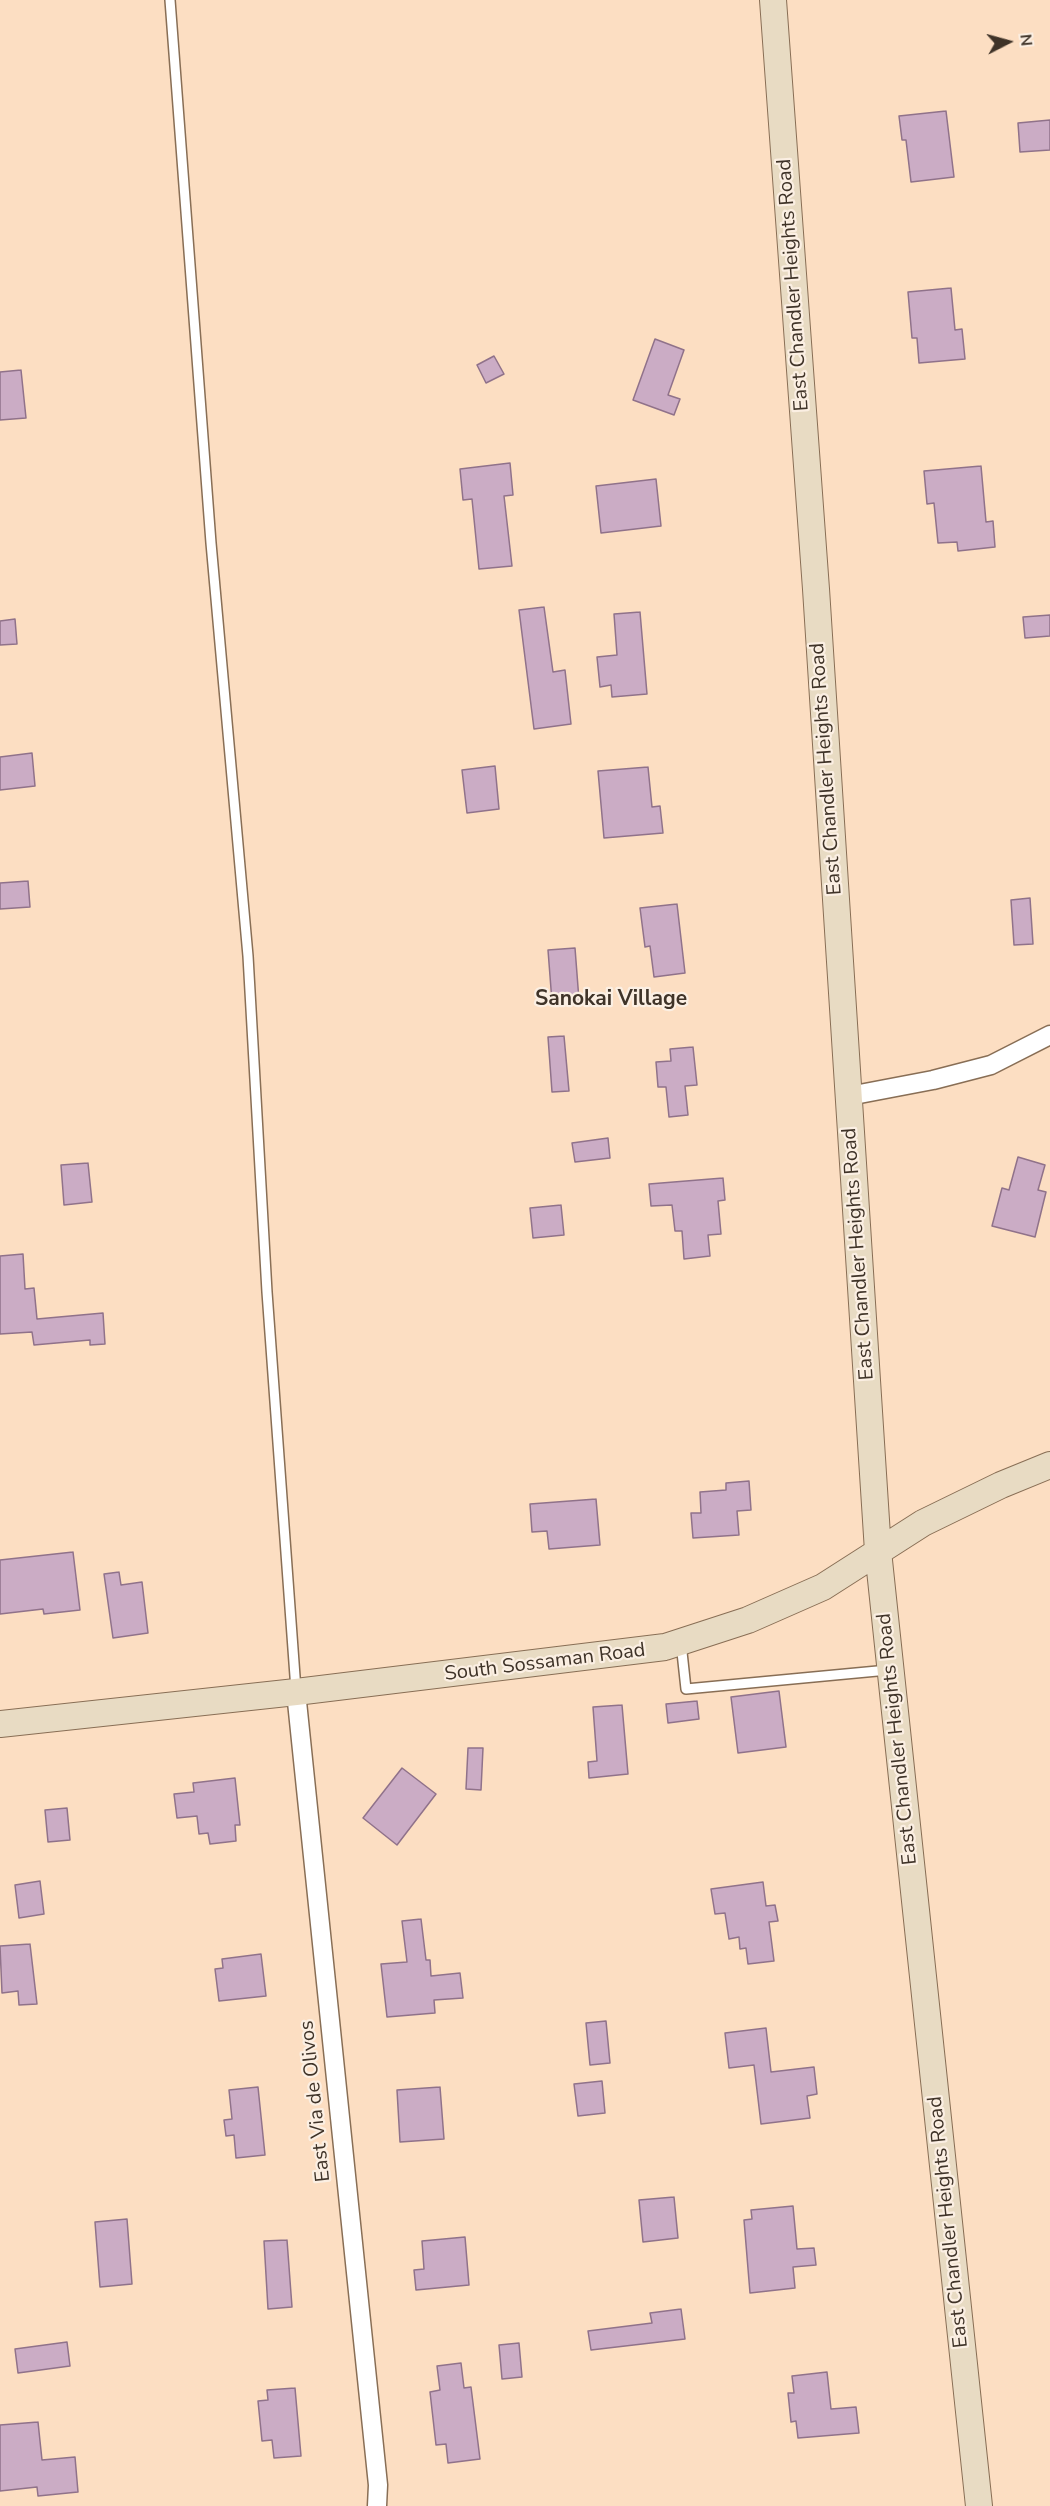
<!DOCTYPE html>
<style>
body{margin:0}
#map{position:relative;width:1050px;height:2506px;overflow:hidden;background:#fcdec2;font-family:"Nunito Sans",sans-serif}
canvas{display:block}
.north{position:absolute;left:978px;top:12px;width:60px;height:60px;-webkit-text-stroke:4px #fbefe3;paint-order:stroke;rotate:84deg;font-size:16px;font-weight:700;line-height:24px;text-align:center;color:#3f3328}
.north::after{content:'';display:block;margin:auto;width:21px;height:27px;background:#3f3328;clip-path:polygon(50% 0,100% 100%,50% 72%,0 100%)}
</style>
<div id="map">
<canvas width="1050" height="2506"></canvas>
<div class="north">N</div>
</div>
<script>
const context = document.querySelector('canvas').getContext('2d');
context.lineJoin = 'round';
function fill(path, color) {
  context.fillStyle = color;
  context.fill(path, 'evenodd');
}
function poly(rows) {
  const path = new Path2D();
  for (const r of rows) {
    path.moveTo(r[0], r[1]);
    for (let i = 2; i < r.length; i += 2) path.lineTo(r[i], r[i + 1]);
  }
  return path;
}
function stroke(path, color, width, dash) {
  context.strokeStyle = color;
  context.lineWidth = width;
  context.lineCap = dash ? 'butt' : 'round';
  context.setLineDash(dash || []);
  context.stroke(path);
}
function label(font, color, halo, rows, align = 'center') {
  context.font = font + ' "Nunito Sans",sans-serif';
  context.lineWidth = 4.5;
  context.setLineDash([]);
  context.textBaseline = 'middle';
  context.strokeStyle = halo;
  context.fillStyle = color;
  for (const [text, x, y, turn = 0] of rows) {
    context.save();
    context.translate(x, y);
    context.rotate((+turn || 0) * Math.PI / 180);
    context.textAlign = isNaN(turn) ? turn : align;
    if (halo) context.strokeText(text, 0, 0);
    context.fillText(text, 0, 0);
    context.restore();
  }
}
const building = poly([
 [946,111,954,177,911,182,906,140,902,140,899,116,946,111],
 [1050,120,1050,150,1020,152,1018,123,1050,120],
 [951,288,955,330,962,329,965,359,919,363,917,338,912,338,908,292,951,288],
 [655,339,684,350,668,395,680,399,674,415,633,400,655,339],
 [494,356,504,374,486,383,477,365,494,356],
 [21,370,26,418,0,420,0,372,21,370],
 [510,463,513,495,504,496,512,566,479,569,472,499,463,500,460,469,510,463],
 [981,466,986,522,993,521,995,547,958,551,957,542,938,543,934,503,927,504,924,471,981,466],
 [656,479,661,526,601,533,596,486,656,479],
 [544,607,553,672,565,670,571,724,534,729,519,610,544,607],
 [640,612,647,694,612,697,611,685,600,687,597,657,617,655,614,614,640,612],
 [1050,615,1050,636,1025,638,1023,617,1050,615],
 [15,619,17,644,0,645,0,621,15,619],
 [32,753,35,786,0,790,0,757,32,753],
 [495,766,499,809,467,813,462,770,495,766],
 [648,767,652,807,660,806,663,833,604,838,598,771,648,767],
 [28,881,30,907,0,909,0,883,28,881],
 [1030,898,1033,944,1014,945,1011,900,1030,898],
 [677,904,685,973,654,977,650,946,645,947,640,908,677,904],
 [575,948,579,1000,552,1002,548,950,575,948],
 [564,1036,569,1091,552,1092,548,1037,564,1036],
 [693,1047,697,1085,685,1086,688,1115,669,1117,666,1087,658,1087,656,1062,671,1061,670,1049,693,1047],
 [608,1138,610,1158,575,1162,572,1143,608,1138],
 [1018,1157,1045,1165,1038,1190,1046,1192,1035,1237,992,1226,1002,1188,1009,1190,1018,1157],
 [88,1163,92,1202,64,1205,61,1165,88,1163],
 [723,1178,725,1200,718,1201,721,1234,708,1235,710,1256,684,1259,682,1231,675,1231,672,1205,651,1206,649,1184,723,1178],
 [561,1205,564,1235,533,1238,530,1208,561,1205],
 [23,1254,25,1289,34,1288,37,1319,103,1313,105,1344,90,1345,90,1340,34,1345,32,1332,0,1334,0,1256,23,1254],
 [749,1481,751,1510,737,1511,739,1535,693,1538,691,1513,701,1513,700,1492,726,1490,726,1483,749,1481],
 [596,1499,600,1545,549,1549,547,1531,532,1532,530,1504,596,1499],
 [73,1552,80,1610,44,1614,43,1609,0,1614,0,1560,73,1552],
 [119,1572,121,1585,142,1582,148,1633,113,1638,104,1574,119,1572],
 [779,1691,786,1747,738,1753,731,1697,779,1691],
 [697,1701,699,1719,668,1723,666,1704,697,1701],
 [622,1705,628,1774,589,1778,588,1762,597,1761,593,1707,622,1705],
 [468,1748,483,1748,481,1790,466,1789,468,1748],
 [402,1768,436,1794,397,1845,363,1818,402,1768],
 [235,1778,240,1825,235,1825,236,1841,210,1844,208,1833,199,1834,197,1816,177,1818,174,1794,194,1792,193,1783,235,1778],
 [67,1808,70,1840,48,1842,45,1810,67,1808],
 [40,1881,44,1914,19,1918,15,1885,40,1881],
 [763,1882,766,1906,775,1905,778,1921,769,1922,774,1961,748,1964,746,1948,740,1949,739,1937,729,1939,725,1913,715,1914,711,1889,763,1882],
 [421,1919,426,1960,430,1960,431,1976,460,1973,463,1998,434,2000,435,2013,387,2017,381,1964,407,1962,402,1921,421,1919],
 [30,1944,37,2004,19,2005,18,1991,2,1993,0,1946,30,1944],
 [261,1954,266,1996,219,2001,215,1969,223,1968,222,1959,261,1954],
 [606,2021,610,2063,590,2065,586,2023,606,2021],
 [766,2028,771,2072,814,2067,817,2094,807,2096,810,2118,761,2124,754,2065,729,2068,725,2033,766,2028],
 [602,2081,605,2113,578,2116,574,2084,602,2081],
 [258,2087,265,2155,236,2158,234,2135,226,2136,224,2120,232,2119,229,2090,258,2087],
 [440,2087,444,2139,400,2142,397,2090,440,2087],
 [674,2197,678,2238,643,2242,639,2200,674,2197],
 [793,2206,797,2249,814,2248,816,2265,793,2267,795,2288,750,2293,744,2220,752,2219,751,2210,793,2206],
 [127,2219,132,2284,100,2287,95,2222,127,2219],
 [465,2237,469,2285,416,2290,414,2270,424,2269,422,2241,465,2237],
 [287,2240,292,2307,268,2309,264,2241,287,2240],
 [681,2309,685,2339,591,2350,588,2331,652,2323,650,2313,681,2309],
 [67,2342,70,2366,18,2373,15,2349,67,2342],
 [519,2343,522,2377,502,2379,499,2345,519,2343],
 [461,2363,464,2388,471,2387,480,2459,448,2463,446,2444,436,2445,430,2392,440,2390,437,2366,461,2363],
 [827,2372,831,2409,856,2407,859,2433,798,2438,796,2421,791,2422,788,2393,794,2393,792,2376,827,2372],
 [295,2388,301,2456,274,2458,272,2440,262,2441,258,2401,268,2400,267,2390,295,2388],
 [38,2422,42,2460,75,2457,78,2492,38,2496,37,2487,0,2491,0,2425,38,2422]
]);
fill(building, '#cbacc5');
stroke(building, '#90728a', 1.5);
const service = poly([
 [170,0,211,543,248,956,267,1292,296,1690],
 [681,1643,686,1689,888,1670]
]);
const minor = poly([
 [849,1096,933,1080,991,1065,1050,1035],
 [296,1692,378,2485,377,2506]
]);
const secondary = poly([
 [773,0,816,589,878,1551,979,2506],
 [0,1724,296,1692,665,1647,748,1620,823,1587,923,1523,1001,1485,1050,1465]
]);
stroke(service, '#886e55', 12);
stroke(minor, '#886e55', 21);
stroke(secondary, '#886e55', 28);
stroke(service, '#fff', 9);
stroke(minor, '#fff', 18);
stroke(secondary, '#e8dbc3', 26);
label('20px', '#3f3328', '#fbefe3', [
 ["East Chandler Heights Road",794,285,-94],
 ["East Chandler Heights Road",827,769,-94],
 ["East Chandler Heights Road",859,1254,-94],
 ["South Sossaman Road",545,1663,-7],
 ["East Chandler Heights Road",898,1739,-96],
 ["East Via de Olivos",316,2101,-96],
 ["East Chandler Heights Road",949,2222,-96]
]);
label('bold 21px', '#3f3328', '#fbefe3', [
 ["Sanokai Village",611,1000]
]);
</script>
